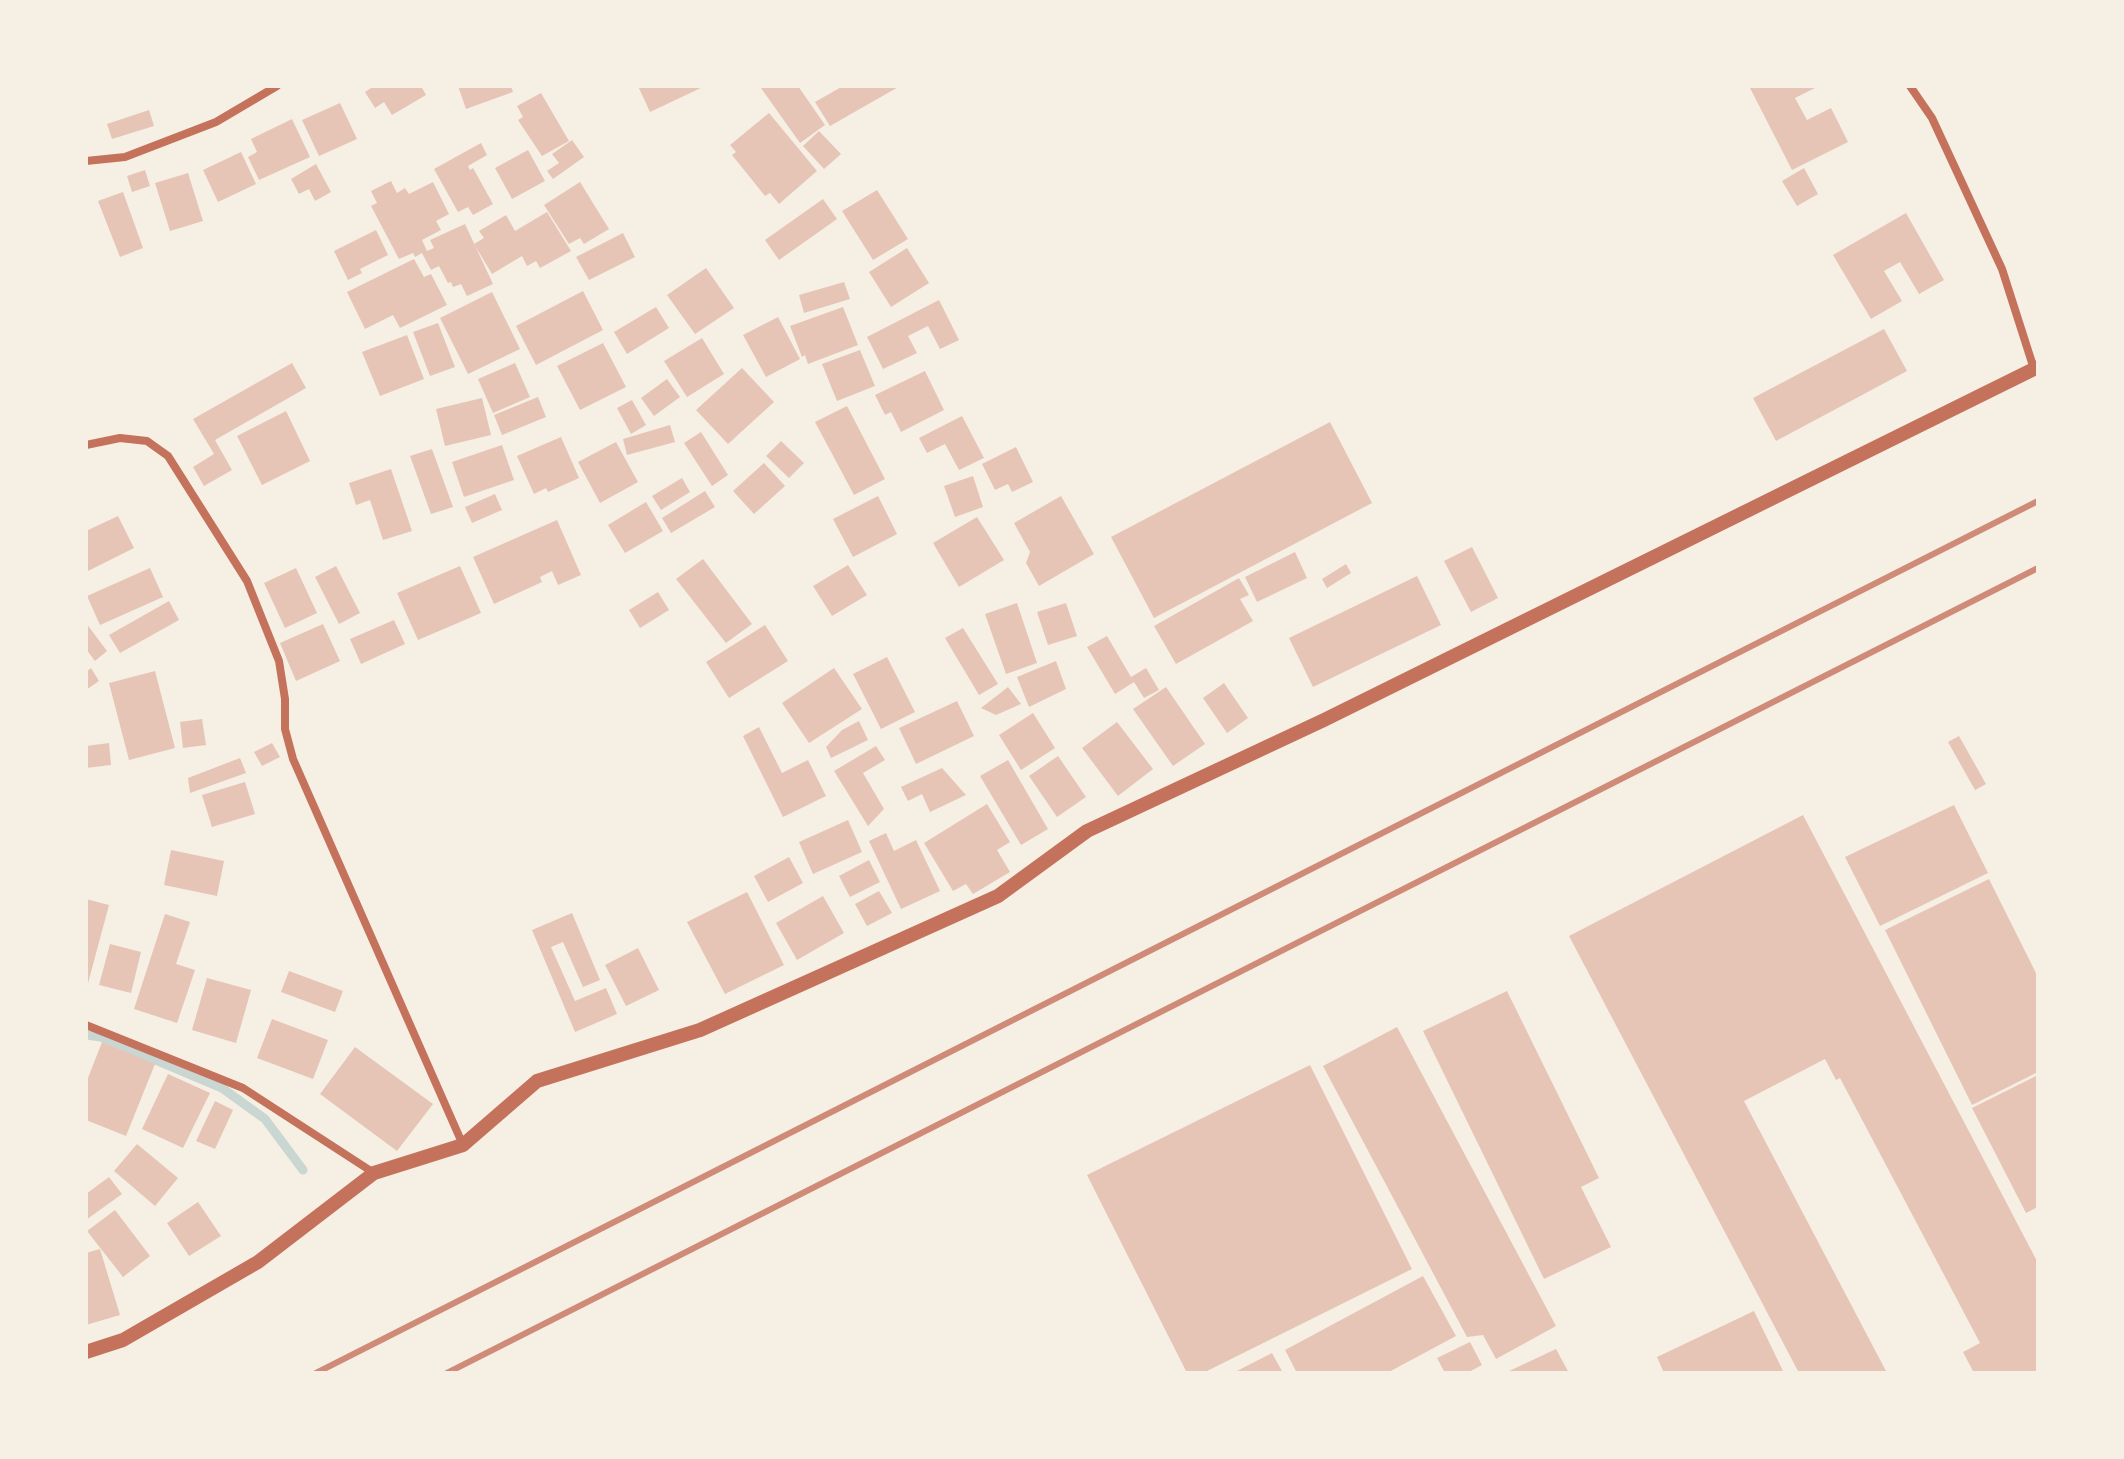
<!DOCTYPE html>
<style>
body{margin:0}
#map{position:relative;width:2124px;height:1459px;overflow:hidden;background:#f6efe4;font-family:Helvetica,sans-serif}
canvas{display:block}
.frame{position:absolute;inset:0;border:88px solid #f6efe4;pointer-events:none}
</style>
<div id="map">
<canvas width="2124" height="1459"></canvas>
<div class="frame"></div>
</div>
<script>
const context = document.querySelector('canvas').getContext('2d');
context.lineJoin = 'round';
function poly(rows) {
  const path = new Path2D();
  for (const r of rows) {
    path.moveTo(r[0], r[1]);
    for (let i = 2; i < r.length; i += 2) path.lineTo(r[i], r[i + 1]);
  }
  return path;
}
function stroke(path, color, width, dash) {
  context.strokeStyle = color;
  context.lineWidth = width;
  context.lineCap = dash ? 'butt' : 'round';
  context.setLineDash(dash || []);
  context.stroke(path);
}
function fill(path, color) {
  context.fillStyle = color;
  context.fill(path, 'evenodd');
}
stroke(poly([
 [86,1035,101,1037,222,1088,265,1119,303,1170]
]), '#c9d6d2', 9);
fill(poly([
 [374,86,421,86,426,95,392,115,384,102,375,108,365,92],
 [458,86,511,86,513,92,466,109],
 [638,86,705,86,650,112],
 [764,86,798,86,825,125,800,143,761,88],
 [843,86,900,86,830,126,815,102],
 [1749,86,1814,86,1815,88,1795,98,1807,120,1831,108,1848,142,1792,170],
 [541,93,569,141,542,156,518,120,523,117,517,106],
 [340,103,357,139,319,156,302,120],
 [149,110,154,126,112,139,107,124],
 [769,113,817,171,779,204,770,193,765,196,732,155,736,152,730,145],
 [292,119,310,157,259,180,248,157,257,152,251,139],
 [819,131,841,154,824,169,803,146],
 [572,140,584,157,553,179,547,171,559,163,552,154],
 [481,143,487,155,468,166,470,170,473,168,493,204,473,215,468,207,458,212,434,169],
 [528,150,545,181,512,199,495,168],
 [241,152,256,184,218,202,203,170],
 [316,164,331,192,315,201,309,189,299,194,291,179],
 [1804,168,1818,194,1797,206,1782,181],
 [145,170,150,186,132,192,127,176],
 [188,173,203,221,170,231,155,183],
 [391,181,397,193,405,188,409,194,433,182,449,214,436,221,441,230,422,240,427,251,434,248,430,240,465,224,493,284,467,296,461,284,453,287,451,282,448,283,439,266,431,270,422,253,415,257,413,253,399,259,371,206,377,203,371,191],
 [580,182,609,229,584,244,580,238,569,244,544,205],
 [877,190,908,239,873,260,842,211],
 [123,192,143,248,120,257,98,201],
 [823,199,837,219,779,260,765,240],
 [547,212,571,251,540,268,536,261,527,266,522,256,492,274,474,244,484,238,479,231,506,215,515,231],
 [1906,213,1944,280,1919,294,1900,262,1884,271,1902,301,1871,319,1833,255],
 [376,230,388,255,360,269,362,273,348,280,334,251],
 [623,233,635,257,589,280,576,257],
 [907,248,929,283,891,307,869,272],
 [414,259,424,277,431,274,447,305,400,328,393,315,365,329,347,292],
 [706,268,734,308,695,334,667,295],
 [844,282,850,299,804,313,799,295],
 [583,291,603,330,536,365,516,326],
 [492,292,520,349,468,374,440,318],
 [939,300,959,340,940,349,928,326,908,336,917,353,883,369,867,337],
 [656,307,669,328,627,354,614,332],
 [843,307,858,345,808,364,805,355,802,357,790,326],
 [778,317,800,359,766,377,743,335],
 [438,323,455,367,430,376,413,332],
 [1884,329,1907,371,1776,441,1753,398],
 [407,335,424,379,380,396,362,352],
 [702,338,724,374,687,397,664,361],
 [603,343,626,387,580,410,557,366],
 [860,350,875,386,837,401,822,364],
 [292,363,306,388,215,440,232,470,204,486,193,467,214,454,193,419],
 [515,363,530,397,493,413,478,379],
 [742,368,774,402,728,444,696,410],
 [925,371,944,410,901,432,891,412,885,415,875,395],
 [667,379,680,397,654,416,641,398],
 [538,397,546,417,502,435,494,415],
 [482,398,491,435,445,446,436,409],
 [632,400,646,425,631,434,617,408],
 [847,406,885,479,854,495,815,422],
 [286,411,310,461,262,485,237,436],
 [962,416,984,458,959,470,945,444,927,453,919,438],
 [1330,422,1372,503,1154,618,1111,537],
 [670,425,675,442,627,455,623,439],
 [701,432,728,475,712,486,684,443],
 [561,437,579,478,548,492,546,488,534,494,517,456],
 [781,441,804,463,789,478,766,456],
 [616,442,638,482,600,503,578,462],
 [502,445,514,480,464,497,452,462],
 [1016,447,1033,482,1012,492,1008,484,995,490,982,464],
 [432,449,453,507,431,514,410,456],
 [764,463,785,486,754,514,733,491],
 [391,469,412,531,383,540,370,500,356,505,349,483],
 [973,476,983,507,955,517,944,486],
 [682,478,690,492,661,510,652,496],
 [705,491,715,507,671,533,662,518],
 [495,494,502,510,472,523,465,507],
 [878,496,897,534,853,557,833,519],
 [1061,496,1094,554,1039,586,1026,563,1030,552,1014,523],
 [646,502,663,531,625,553,608,525],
 [118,516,134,548,86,572,86,531],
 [977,517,1004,560,959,587,933,543],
 [557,520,581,575,558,585,552,571,540,577,542,582,494,604,473,557],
 [1472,547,1498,598,1471,612,1444,561],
 [1295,552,1307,578,1257,602,1245,577],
 [703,559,752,624,726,643,676,579],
 [1346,564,1351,573,1327,588,1322,579],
 [848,565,867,595,832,616,813,586],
 [336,566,360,613,339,624,315,577],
 [460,566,481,613,418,640,397,593],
 [150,568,163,597,100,625,87,596],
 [296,568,317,613,285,628,264,583],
 [1417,576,1441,625,1313,687,1289,638],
 [1239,578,1249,595,1240,599,1253,621,1176,664,1154,626],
 [658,592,669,610,640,628,629,610],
 [169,601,179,620,120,653,109,635],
 [1017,603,1037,663,1006,674,985,614],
 [1066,603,1077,636,1048,645,1037,612],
 [394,620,405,644,361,664,350,639],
 [86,623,107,651,95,661,86,649],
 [323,624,340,661,296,681,280,643],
 [765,625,788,661,729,698,706,662],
 [963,628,998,684,979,695,945,638],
 [1107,636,1131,677,1146,668,1159,690,1144,698,1134,682,1115,694,1087,647],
 [887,657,915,712,881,729,853,674],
 [1056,661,1066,689,1029,707,1017,677],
 [91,668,99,681,86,690,86,672],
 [834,668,862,709,809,743,782,703],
 [155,671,175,748,129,760,109,683],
 [1224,683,1248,718,1227,733,1203,698],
 [1008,687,1021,704,996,715,981,708],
 [1166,687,1205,744,1173,766,1133,709],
 [957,701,974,736,916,764,899,728],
 [1033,713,1055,748,1021,770,999,735],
 [202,719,206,745,183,748,180,722],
 [859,721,868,740,831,758,826,747,842,730],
 [1117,722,1153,769,1118,796,1082,748],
 [759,727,782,773,808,760,826,796,783,817,743,736],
 [1959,736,1986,784,1975,790,1948,742],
 [109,743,111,765,86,768,86,746],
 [272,743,280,757,262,766,254,752],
 [876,746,885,760,863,773,884,809,868,826,834,771],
 [1058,756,1086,797,1057,817,1029,776],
 [240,758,246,773,190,793,188,778],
 [1008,760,1048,829,1021,845,980,776],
 [942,768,966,795,930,812,922,794,908,801,901,787],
 [245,782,255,814,212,827,202,795],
 [987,804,1010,842,997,850,1010,872,973,894,966,884,953,891,924,843],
 [1954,805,1988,873,1880,926,1845,857],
 [1803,815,2038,1263,2038,1373,1974,1373,1963,1352,1980,1343,1840,1078,1836,1080,1825,1059,1744,1101,1887,1373,1799,1373,1569,936],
 [848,820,862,852,813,874,799,842],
 [886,833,894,851,916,840,940,891,901,909,869,841],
 [171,850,224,861,217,896,164,885],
 [789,857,803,883,768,902,754,876],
 [869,860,880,882,850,897,839,876],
 [1989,879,2038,977,2038,1072,1972,1105,1885,930],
 [879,891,892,913,867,926,855,904],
 [747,892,784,965,725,994,687,922],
 [823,896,844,933,797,960,776,923],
 [86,899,109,905,87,987,86,987],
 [572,913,600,980,583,987,563,942,551,947,575,1001,606,988,617,1014,575,1032,532,930],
 [165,914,190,922,176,964,195,970,177,1023,134,1009],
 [110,944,141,952,131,993,99,985],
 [638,948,659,990,626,1006,605,965],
 [289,971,343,991,335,1012,281,992],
 [207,978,251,990,236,1043,192,1030],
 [1507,991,1599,1178,1581,1187,1611,1247,1544,1279,1423,1031],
 [272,1019,328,1040,313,1079,257,1058],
 [1397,1027,1556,1326,1496,1359,1483,1335,1467,1337,1323,1066],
 [102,1042,155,1064,126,1136,86,1120,86,1083],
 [355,1047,433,1104,397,1151,320,1094],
 [1310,1065,1412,1269,1203,1373,1187,1373,1087,1175],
 [168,1074,210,1093,183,1148,142,1129],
 [2038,1075,2038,1207,2026,1213,1972,1108],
 [215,1101,233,1110,215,1149,196,1141],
 [137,1144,178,1178,155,1206,114,1171],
 [109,1177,122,1194,86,1220,86,1194],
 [198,1202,221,1236,189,1256,167,1223],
 [115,1210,150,1256,123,1277,87,1231],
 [100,1249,120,1315,86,1325,86,1253],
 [1423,1276,1456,1336,1387,1373,1297,1373,1285,1350],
 [1754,1311,1784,1373,1664,1373,1657,1357],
 [1470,1342,1482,1365,1467,1373,1445,1373,1437,1358],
 [1556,1349,1569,1373,1505,1373],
 [1272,1353,1283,1373,1233,1373]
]), '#e6c5b7');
stroke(poly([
 [1910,86,1932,118,2002,269,2034,369],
 [86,161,125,157,216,122,277,86],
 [86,445,120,438,147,441,168,456,247,581,279,661,285,699,285,729,293,759,463,1145],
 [86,1025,243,1088,374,1173]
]), '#c5725c', 8);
stroke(poly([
 [86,1352,123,1340,258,1262,374,1173,463,1145,537,1081,700,1030,998,896,1087,831,1324,720,2038,367]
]), '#c5725c', 14);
stroke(poly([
 [316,1373,2038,501],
 [447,1373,2038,568]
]), '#cf8b77', 6);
</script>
